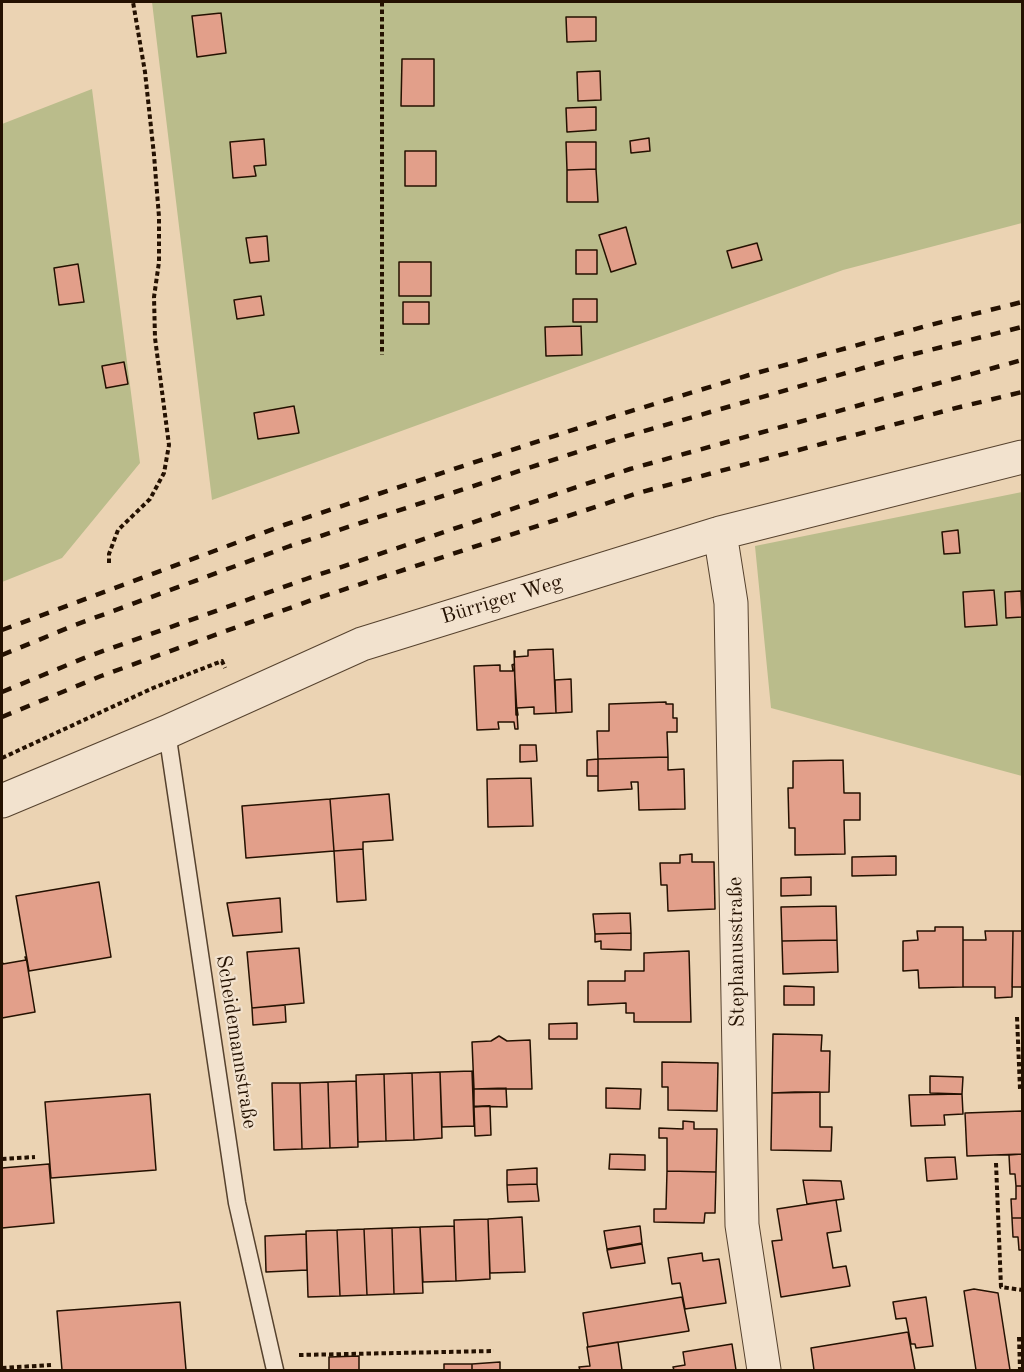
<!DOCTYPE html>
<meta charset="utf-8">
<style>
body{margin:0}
#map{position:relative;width:1024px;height:1372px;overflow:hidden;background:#ebd3b3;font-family:"Old Standard TT",serif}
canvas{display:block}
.frame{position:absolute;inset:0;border:3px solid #241101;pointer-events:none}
</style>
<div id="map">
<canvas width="1024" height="1372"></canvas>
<div class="frame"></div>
</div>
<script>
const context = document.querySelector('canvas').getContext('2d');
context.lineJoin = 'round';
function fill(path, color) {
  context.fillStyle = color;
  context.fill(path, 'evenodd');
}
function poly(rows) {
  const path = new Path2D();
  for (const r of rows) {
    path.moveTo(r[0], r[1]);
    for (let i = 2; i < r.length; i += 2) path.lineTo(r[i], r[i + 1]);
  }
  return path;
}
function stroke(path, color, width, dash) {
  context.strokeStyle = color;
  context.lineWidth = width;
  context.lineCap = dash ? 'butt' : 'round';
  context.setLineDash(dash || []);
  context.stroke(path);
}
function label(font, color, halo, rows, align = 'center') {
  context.font = font + ' "Old Standard TT",serif';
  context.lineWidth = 4.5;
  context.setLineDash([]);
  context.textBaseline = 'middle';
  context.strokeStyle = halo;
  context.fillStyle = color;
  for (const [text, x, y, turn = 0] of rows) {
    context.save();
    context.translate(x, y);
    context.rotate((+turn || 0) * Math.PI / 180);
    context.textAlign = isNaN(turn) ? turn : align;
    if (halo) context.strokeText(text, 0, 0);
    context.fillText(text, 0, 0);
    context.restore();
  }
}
fill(poly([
 [152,2,1022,2,1022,223,843,270,212,500],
 [92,89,140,463,62,558,2,582,2,124],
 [1022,492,1022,776,771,708,755,546]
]), '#babc8b');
const building = poly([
 [221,13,226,53,197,57,192,16,221,13],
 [566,17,596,17,596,41,567,42,566,17],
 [402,59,434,59,434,106,401,106,402,59],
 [600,71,601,100,578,101,577,72,600,71],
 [596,107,596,130,567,132,566,108,596,107],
 [649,138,650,151,631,153,630,141,649,138],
 [264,139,266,165,254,166,256,176,233,178,230,142,264,139],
 [566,142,596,142,596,169,567,170,566,142],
 [405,151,436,151,436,186,405,186,405,151],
 [596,169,598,202,567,202,567,170,596,169],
 [626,227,636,264,611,272,599,235,626,227],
 [267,236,269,261,250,263,246,238,267,236],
 [757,243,762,260,732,268,727,251,757,243],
 [576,250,597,250,597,274,576,274,576,250],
 [399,262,431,262,431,296,399,296,399,262],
 [78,264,84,302,59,305,54,268,78,264],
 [261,296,264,315,237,319,234,300,261,296],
 [573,299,597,299,597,322,573,322,573,299],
 [403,302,429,302,429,324,403,324,403,302],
 [581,326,582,355,546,356,545,327,581,326],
 [124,362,128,384,106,388,102,366,124,362],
 [294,406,299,433,258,439,254,413,294,406],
 [958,530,960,553,944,554,942,532,958,530],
 [994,590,997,625,965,627,963,592,994,590],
 [1021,591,1022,617,1006,618,1005,592,1021,591],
 [553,649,556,713,534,714,534,707,517,708,518,715,516,715,514,651,515,651,515,657,528,656,528,650,553,649],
 [514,664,518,729,515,729,514,722,498,722,499,729,477,730,474,666,500,665,500,671,513,671,512,665,514,664],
 [571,679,572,712,556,713,555,680,571,679],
 [666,702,666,704,673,704,673,718,677,718,677,732,667,732,668,757,598,759,597,731,609,731,609,704,666,702],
 [520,745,536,745,537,761,520,762,520,745],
 [668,757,668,770,684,769,685,809,639,810,638,782,631,782,632,789,598,791,598,759,668,757],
 [598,759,598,776,587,776,587,760,598,759],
 [843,760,844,793,860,793,860,820,844,820,845,854,795,855,795,828,789,828,788,788,793,788,793,761,843,760],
 [531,778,533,826,488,827,487,779,531,778],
 [389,794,393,840,363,842,363,849,334,851,330,799,389,794],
 [330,799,334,851,246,858,242,806,330,799],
 [363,849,366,900,337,902,334,851,363,849],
 [692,854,692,862,714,862,715,909,668,911,667,885,661,885,660,863,680,863,680,855,692,854],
 [896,856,896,875,852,876,852,857,896,856],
 [811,877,811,895,781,896,781,878,811,877],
 [99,882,111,957,29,971,16,896,99,882],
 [280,898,282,932,233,936,227,903,280,898],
 [836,906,837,940,782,941,781,907,836,906],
 [630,913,631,933,595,934,593,914,630,913],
 [935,927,963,927,963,987,919,988,918,970,903,971,903,941,918,940,917,931,935,931,935,927],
 [985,931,1013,931,1012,997,995,998,995,987,963,987,963,940,986,940,985,931],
 [1013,931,1022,931,1022,987,1012,987,1013,931],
 [631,933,631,950,601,949,601,941,595,942,595,934,631,933],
 [837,940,838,972,783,974,782,941,837,940],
 [299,948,304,1003,252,1008,247,952,299,948],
 [689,951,691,1022,634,1022,634,1013,626,1013,626,1003,588,1005,588,981,625,981,625,971,644,971,644,953,689,951],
 [25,957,26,957,35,1012,2,1018,2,961,3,964,26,960,25,957],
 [784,986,814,987,814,1005,784,1005,784,986],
 [285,1005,286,1022,253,1025,252,1008,285,1005],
 [577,1023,577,1039,549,1039,549,1024,577,1023],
 [773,1034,822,1035,821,1051,830,1051,829,1092,772,1093,773,1034],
 [499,1036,507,1041,530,1040,532,1089,474,1089,472,1042,491,1041,499,1036],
 [662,1062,718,1063,717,1111,668,1110,668,1087,662,1087,662,1062],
 [472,1071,474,1126,442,1127,440,1072,472,1071],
 [440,1072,442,1138,414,1140,412,1073,440,1072],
 [412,1073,414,1140,386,1141,384,1074,412,1073],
 [384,1074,386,1141,358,1142,356,1075,384,1074],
 [930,1076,963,1077,962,1094,930,1093,930,1076],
 [356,1081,358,1147,330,1148,328,1082,356,1081],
 [328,1082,330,1148,302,1149,300,1083,328,1082],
 [272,1083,300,1083,302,1149,274,1150,272,1083],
 [506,1088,507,1107,474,1106,474,1089,506,1088],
 [606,1088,641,1089,640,1109,606,1108,606,1088],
 [795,1092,820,1092,820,1127,832,1127,831,1151,771,1150,772,1093,795,1092],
 [150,1094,156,1170,51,1178,45,1102,150,1094],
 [962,1094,963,1114,944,1115,945,1125,911,1126,909,1095,962,1094],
 [490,1106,491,1135,475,1136,474,1107,490,1106],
 [1022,1111,1022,1154,967,1156,965,1113,1022,1111],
 [683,1121,694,1122,694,1129,717,1129,716,1172,667,1171,667,1138,659,1138,659,1128,683,1129,683,1121],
 [610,1154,645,1155,645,1170,609,1169,610,1154],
 [1022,1154,1022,1186,1016,1186,1015,1174,1010,1174,1009,1155,1022,1154],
 [955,1157,957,1179,927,1181,925,1158,955,1157],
 [49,1164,54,1223,2,1228,2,1168,49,1164],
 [537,1168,537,1184,507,1185,507,1170,537,1168],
 [667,1171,716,1172,715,1213,705,1213,704,1223,654,1222,654,1209,666,1209,667,1171],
 [803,1180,841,1181,844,1199,807,1204,803,1180],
 [537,1184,539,1201,508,1202,507,1185,537,1184],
 [1016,1186,1022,1186,1022,1218,1012,1218,1011,1199,1016,1199,1016,1186],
 [836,1200,841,1231,827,1233,833,1268,846,1266,850,1286,781,1297,772,1241,782,1240,777,1209,836,1200],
 [522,1217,525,1272,490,1273,488,1219,522,1217],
 [1012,1218,1022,1218,1022,1250,1019,1250,1018,1237,1013,1237,1012,1218],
 [488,1219,490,1279,456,1281,454,1220,488,1219],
 [454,1226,456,1281,423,1282,420,1227,454,1226],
 [640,1226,642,1243,607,1249,604,1231,640,1226],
 [420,1227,423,1293,394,1294,392,1228,420,1227],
 [392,1228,394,1294,367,1295,364,1229,392,1228],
 [364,1229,367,1295,340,1296,337,1230,364,1229],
 [337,1230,340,1296,308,1297,306,1231,337,1230],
 [306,1234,307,1270,266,1272,265,1236,306,1234],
 [642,1244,645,1263,611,1268,607,1250,642,1244],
 [702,1253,703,1261,719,1259,726,1303,685,1309,680,1283,672,1284,668,1258,702,1253],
 [974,1289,998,1293,1010,1370,976,1370,964,1291,974,1289],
 [682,1297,689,1331,588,1347,583,1313,682,1297],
 [926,1297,933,1346,916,1348,915,1344,911,1344,906,1318,896,1319,893,1302,926,1297],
 [180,1302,186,1370,62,1370,57,1311,180,1302],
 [908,1332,915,1370,814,1370,811,1348,908,1332],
 [618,1342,622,1370,580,1370,579,1367,590,1366,587,1347,618,1342],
 [732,1344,736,1370,674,1370,673,1367,685,1365,683,1352,732,1344],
 [359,1356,359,1370,329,1370,329,1357,359,1356],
 [500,1362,500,1370,472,1370,472,1364,500,1362],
 [444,1364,472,1364,472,1370,444,1370,444,1364]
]);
fill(building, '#e29f8a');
stroke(building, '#241101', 1.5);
const service = poly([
 [167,732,237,1203,275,1370]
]);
const minor = poly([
 [720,533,731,603,742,1225,764,1370],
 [2,801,167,732,362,644,720,533,1022,457]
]);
stroke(service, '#56422e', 19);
stroke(minor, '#56422e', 35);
stroke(poly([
 [382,2,382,355],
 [109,563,109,554,118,530,150,499,164,473,169,445,155,338,154,297,159,262,159,217,154,155,145,72,133,2],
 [2,758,153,688,222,661,225,668],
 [1017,1017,1020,1089],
 [2,1159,35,1157],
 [996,1163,1001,1287,1022,1290],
 [1019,1337,1020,1370],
 [299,1355,494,1351],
 [2,1368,51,1365]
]), '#241101', 4, [4.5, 3]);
stroke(service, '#f2e2ce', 16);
stroke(minor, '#f2e2ce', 33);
stroke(poly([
 [2,630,284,525,615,416,749,375,930,325,1022,302],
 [2,655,75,625,290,546,620,438,898,358,1022,327],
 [2,692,89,656,306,579,630,469,1022,360],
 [2,717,101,676,312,600,638,493,952,409,1022,392]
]), '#241101', 4.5, [10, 10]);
label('21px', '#241101', '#f2e2ce', [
 ["Bürriger Weg",502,600,-17],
 ["Stephanusstraße",737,952,-91],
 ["Scheidemannstraße",236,1042,81]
]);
</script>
